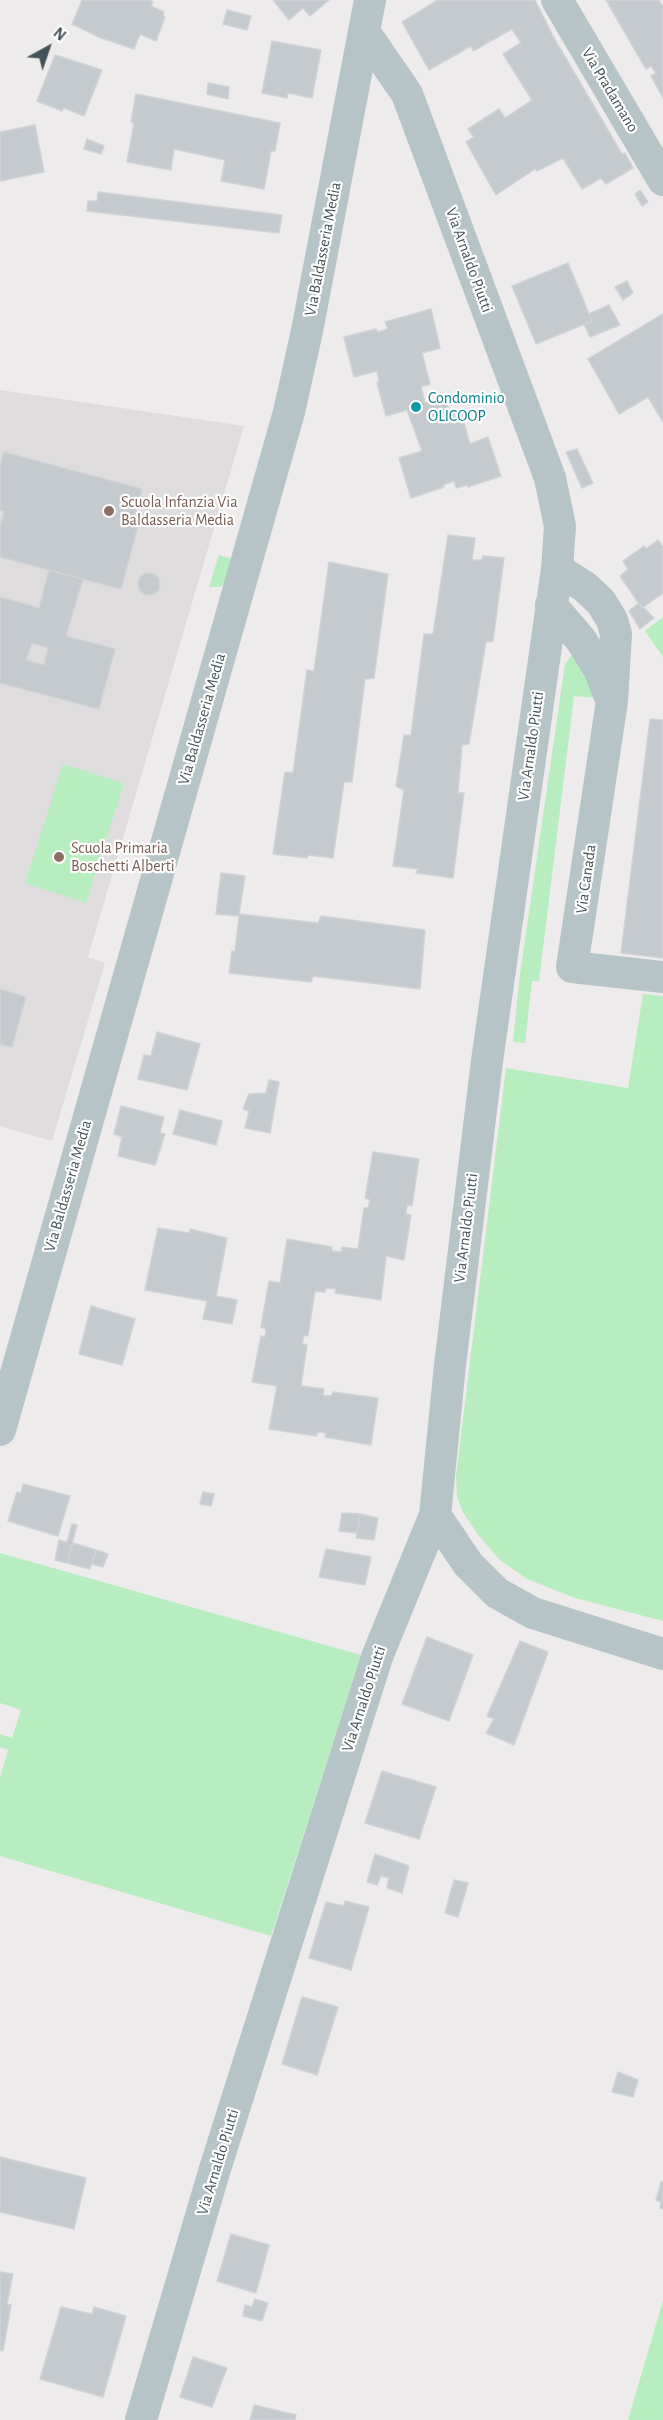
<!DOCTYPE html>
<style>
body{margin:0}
#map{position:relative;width:663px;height:2420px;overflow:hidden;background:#eeebec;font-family:"Alegreya Sans",sans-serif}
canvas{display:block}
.north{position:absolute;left:18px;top:18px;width:60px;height:60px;-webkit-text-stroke:4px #fff;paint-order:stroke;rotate:40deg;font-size:16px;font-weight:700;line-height:24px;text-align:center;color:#445358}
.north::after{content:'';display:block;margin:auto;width:21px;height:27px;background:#445358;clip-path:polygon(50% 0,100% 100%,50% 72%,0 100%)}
</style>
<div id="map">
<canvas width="663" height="2420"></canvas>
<div class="north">N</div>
</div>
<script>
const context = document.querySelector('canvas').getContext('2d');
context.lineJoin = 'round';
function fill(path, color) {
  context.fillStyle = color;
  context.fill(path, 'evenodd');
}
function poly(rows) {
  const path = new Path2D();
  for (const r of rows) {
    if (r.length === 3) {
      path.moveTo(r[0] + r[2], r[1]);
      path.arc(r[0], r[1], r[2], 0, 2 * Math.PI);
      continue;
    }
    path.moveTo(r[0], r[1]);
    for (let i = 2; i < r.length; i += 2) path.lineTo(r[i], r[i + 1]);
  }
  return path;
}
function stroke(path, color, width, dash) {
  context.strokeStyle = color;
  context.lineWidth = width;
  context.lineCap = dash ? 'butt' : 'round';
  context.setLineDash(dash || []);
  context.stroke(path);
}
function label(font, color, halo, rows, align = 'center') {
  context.font = font + ' "Alegreya Sans",sans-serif';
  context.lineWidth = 4.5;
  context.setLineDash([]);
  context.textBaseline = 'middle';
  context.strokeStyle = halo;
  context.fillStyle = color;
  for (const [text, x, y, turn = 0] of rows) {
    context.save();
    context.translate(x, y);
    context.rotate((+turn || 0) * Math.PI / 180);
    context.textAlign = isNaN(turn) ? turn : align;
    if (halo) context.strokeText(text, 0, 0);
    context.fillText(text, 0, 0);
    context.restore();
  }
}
fill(poly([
 [0,390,244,426,88,957,105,963,52,1141,0,1126]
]), '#dfdcdd');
fill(poly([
 [219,555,236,560,227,582,220,587,209,587],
 [663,617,663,657,645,631],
 [571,656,578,656,596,698,574,696,539,981,532,981,525,1043,513,1042,519,981,565,664],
 [63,764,124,783,86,903,25,883],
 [643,994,663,996,663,1621,575,1598,527,1579,500,1560,479,1536,464,1514,457,1497,456,1476,506,1068,628,1088],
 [0,1553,361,1655,271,1936,0,1856,0,1778,8,1750,0,1747,0,1734,12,1738,21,1710,0,1703],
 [663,2300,663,2420,628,2420,662,2304]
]), '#b8edbf');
const building = poly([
 [82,0,148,0,153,2,151,6,164,12,163,16,165,17,156,41,140,34,134,49,101,38,72,24,82,0],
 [273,0,329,0,310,16,303,8,289,20,273,0],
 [438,0,535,0,554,38,622,154,625,153,633,168,606,184,601,178,582,189,563,158,537,171,535,169,496,195,466,142,474,137,468,129,499,109,505,118,532,100,503,54,521,43,512,29,473,51,471,46,429,70,402,22,438,0],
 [606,0,659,0,663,7,663,98,651,76,656,73,651,66,646,69,606,0],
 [227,10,251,16,247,30,223,24,227,10],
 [272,41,321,50,312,98,288,93,287,98,262,93,272,41],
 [55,55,102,70,84,116,64,108,62,111,37,101,55,55],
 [208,83,229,87,228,99,207,94,208,83],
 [136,94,280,123,275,151,271,151,264,189,221,181,225,160,174,149,171,170,127,162,134,123,131,122,136,94],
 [35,125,44,172,0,181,0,132,35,125],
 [87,139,104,146,101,154,84,149,87,139],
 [640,190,648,202,642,206,635,194,640,190],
 [98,192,282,215,279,233,87,211,88,201,97,201,98,192],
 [568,263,592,321,536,344,512,286,568,263],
 [627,281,633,293,623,300,615,287,627,281],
 [609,305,620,325,590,337,584,324,592,321,589,314,609,305],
 [431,309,440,348,422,353,430,384,421,387,425,403,445,397,451,416,461,413,470,444,488,437,501,476,468,487,467,485,456,488,454,481,443,485,444,487,411,498,399,458,422,451,407,410,386,416,377,383,379,382,377,371,354,377,344,337,376,329,378,332,388,329,385,322,431,309],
 [663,314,663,422,648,397,619,414,588,359,663,314],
 [577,449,593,483,582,488,566,452,577,449],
 [4,452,142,489,132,525,138,526,121,589,0,557,0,527,4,511,0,510,0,465,4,452],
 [448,535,475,538,472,560,482,560,483,556,504,558,493,641,486,642,469,744,462,745,458,793,464,793,453,878,416,873,418,869,393,866,404,790,396,786,404,735,411,735,424,634,433,634,448,535],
 [658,540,663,547,663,593,642,608,620,576,628,569,623,561,644,546,646,549,658,540],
 [329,562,388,574,374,678,365,679,352,782,344,782,333,858,308,855,307,858,273,854,285,772,293,773,307,670,314,671,329,562],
 [49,570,83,579,66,636,115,649,99,709,0,683,0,597,39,608,49,570],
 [32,643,48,648,44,665,26,660,32,643],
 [149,584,11],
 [639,603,654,618,640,629,629,611,639,603],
 [650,719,663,720,663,958,621,953,650,719],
 [221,873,245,876,239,914,318,923,321,916,425,930,420,989,313,976,311,982,229,973,232,951,235,951,239,916,216,914,221,873],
 [0,989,26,997,12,1047,0,1044,0,989],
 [157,1032,200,1044,187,1090,138,1079,144,1055,151,1056,157,1032],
 [269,1080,279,1082,270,1133,245,1128,249,1111,243,1109,249,1094,266,1093,269,1080],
 [121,1106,164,1117,160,1133,165,1134,155,1165,118,1156,122,1137,114,1134,121,1106],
 [180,1110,222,1121,216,1145,173,1134,180,1110],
 [373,1152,419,1159,412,1206,407,1205,406,1214,411,1215,404,1260,386,1256,381,1300,335,1293,336,1289,326,1288,325,1292,315,1291,308,1336,304,1335,302,1344,307,1345,301,1386,324,1389,323,1395,331,1396,333,1392,378,1398,371,1445,325,1437,326,1433,318,1432,316,1436,269,1429,277,1386,252,1382,261,1336,265,1337,266,1329,261,1327,269,1281,280,1283,287,1239,332,1247,332,1251,341,1252,342,1247,358,1249,364,1208,368,1208,370,1200,365,1198,373,1152],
 [158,1228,189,1233,190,1229,227,1238,216,1296,237,1300,232,1324,203,1319,207,1301,145,1290,158,1228],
 [91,1306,135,1319,122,1365,79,1354,91,1306],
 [23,1484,70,1496,58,1536,8,1521,17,1492,21,1493,23,1484],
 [203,1492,214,1494,211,1506,200,1504,203,1492],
 [342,1513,360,1514,357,1533,339,1531,342,1513],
 [360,1514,378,1518,374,1540,356,1538,360,1514],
 [72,1524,77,1525,67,1563,55,1560,59,1540,67,1542,72,1524],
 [73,1543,96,1550,90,1569,67,1563,73,1543],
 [326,1549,371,1557,365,1585,319,1577,326,1549],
 [96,1550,108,1554,103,1567,92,1564,96,1550],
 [427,1637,473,1655,449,1721,402,1704,427,1637],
 [520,1641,548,1652,514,1745,486,1733,494,1719,487,1716,520,1641],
 [382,1771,436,1787,419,1839,365,1823,382,1771],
 [375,1854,409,1866,402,1893,387,1888,389,1878,381,1876,377,1885,367,1882,375,1854],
 [454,1880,468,1883,458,1917,445,1913,454,1880],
 [345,1901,369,1907,351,1970,309,1958,326,1902,344,1906,345,1901],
 [302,1997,338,2007,317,2075,282,2064,302,1997],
 [618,2072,638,2080,633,2097,612,2092,618,2072],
 [0,2157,86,2178,74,2229,0,2212,0,2157],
 [661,2182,663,2182,663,2209,660,2208,661,2202,656,2200,661,2182],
 [231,2234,269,2245,256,2293,217,2281,231,2234],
 [0,2272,13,2274,7,2304,11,2305,3,2351,0,2350,0,2272],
 [255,2299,268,2303,262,2321,243,2316,245,2305,252,2307,255,2299],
 [61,2307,92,2314,94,2307,126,2316,103,2397,40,2379,61,2307],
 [193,2357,227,2368,212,2407,180,2397,193,2357],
 [254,2405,296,2415,295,2420,250,2420,254,2405]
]);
fill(building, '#c5cace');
stroke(building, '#cfd3d7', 1.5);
stroke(poly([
 [557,0,663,180],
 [557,569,585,587,601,602,612,620,616,634,612,701,572,967,663,977],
 [551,605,581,640,599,669,610,697],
 [0,1430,289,412,307,331,370,0],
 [435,1515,468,1564,497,1593,533,1613,663,1654],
 [141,2420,214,2172,377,1657,435,1515,450,1365,487,1061,557,569,560,526,550,478,407,94,365,33]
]), '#b6c4c8', 32);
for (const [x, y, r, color] of [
 [416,407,6,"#0f9aa8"],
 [109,511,6,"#8d6e63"],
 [59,857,6,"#8d6e63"]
]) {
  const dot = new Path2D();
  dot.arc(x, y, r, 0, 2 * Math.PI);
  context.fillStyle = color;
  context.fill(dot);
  stroke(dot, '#fff', 2);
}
label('16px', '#445358', '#fff', [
 ["Via Pradamano",610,90,59],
 ["Via Baldasseria Media",323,249,-79],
 ["Via Arnaldo Piutti",469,260,70],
 ["Via Baldasseria Media",202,719,-74],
 ["Via Arnaldo Piutti",531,746,-82],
 ["Via Canada",586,879,-82],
 ["Via Baldasseria Media",68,1186,-74],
 ["Via Arnaldo Piutti",466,1228,-83],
 ["Via Arnaldo Piutti",364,1699,-72],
 ["Via Arnaldo Piutti",218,2162,-73]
]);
label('16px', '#0d838f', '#fff', [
 ["Condominio",428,398],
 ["OLICOOP",428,416]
], 'left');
label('16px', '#785e54', '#fff', [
 ["Scuola Infanzia Via",121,502],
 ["Baldasseria Media",121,520],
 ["Scuola Primaria",71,848],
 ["Boschetti Alberti",71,866]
], 'left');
</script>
